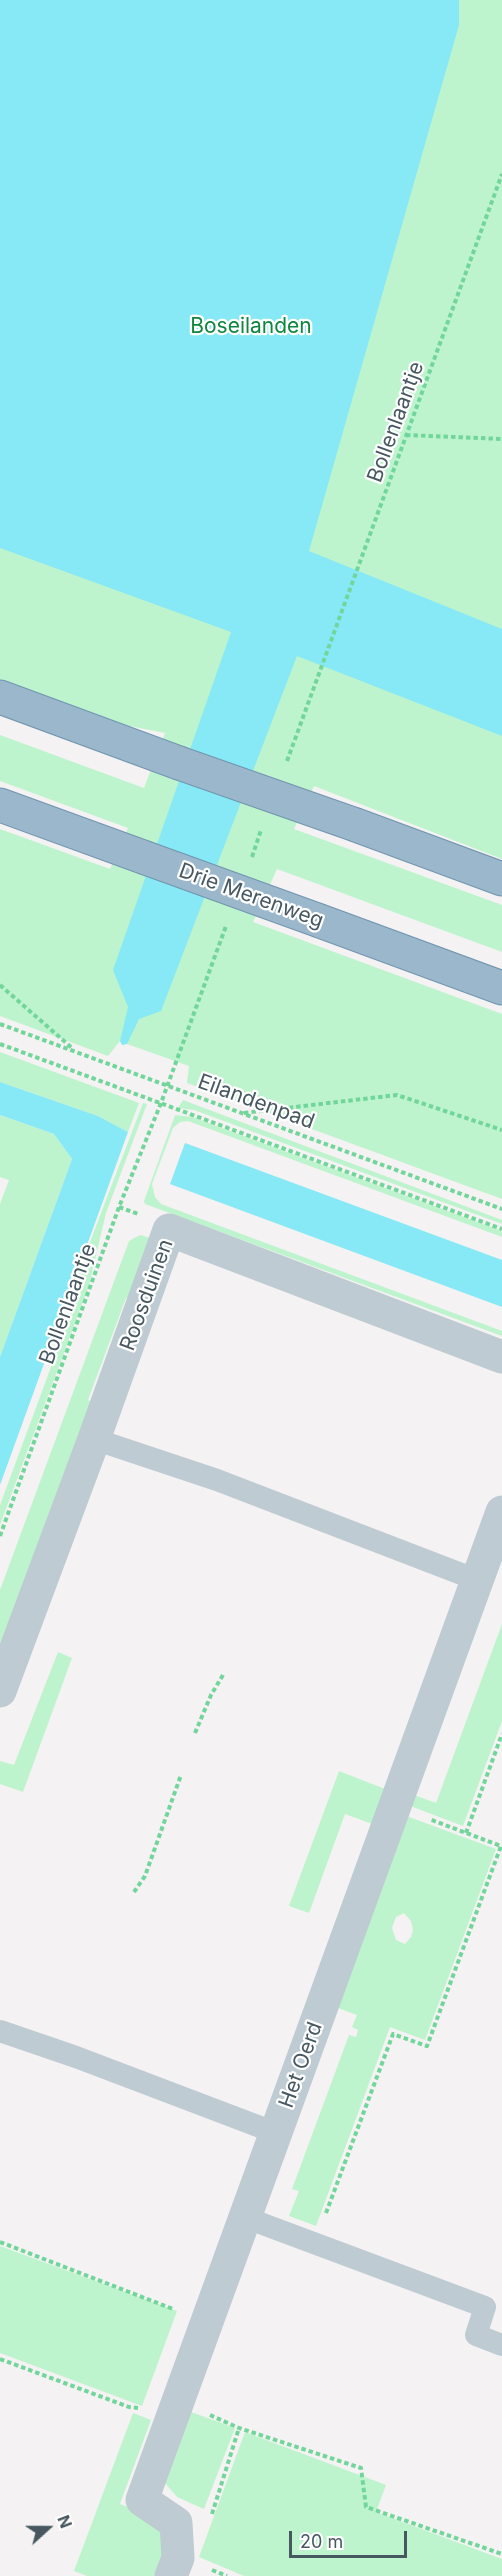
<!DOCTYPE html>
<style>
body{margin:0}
#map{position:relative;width:502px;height:2576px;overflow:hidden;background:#f4f2f2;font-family:Inter,sans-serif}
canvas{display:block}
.north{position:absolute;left:18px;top:2498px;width:60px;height:60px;-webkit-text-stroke:4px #fff;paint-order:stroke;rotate:69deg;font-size:16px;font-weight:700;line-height:24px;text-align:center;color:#475861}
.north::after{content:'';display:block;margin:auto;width:21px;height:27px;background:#475861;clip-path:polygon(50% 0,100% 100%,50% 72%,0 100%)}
.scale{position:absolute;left:289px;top:2531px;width:118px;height:27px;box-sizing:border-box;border:3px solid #475861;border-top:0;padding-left:8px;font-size:18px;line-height:21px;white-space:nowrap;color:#475861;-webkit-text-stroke:4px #fff;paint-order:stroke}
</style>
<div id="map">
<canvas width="502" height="2576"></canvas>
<div class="north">N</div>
<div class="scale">20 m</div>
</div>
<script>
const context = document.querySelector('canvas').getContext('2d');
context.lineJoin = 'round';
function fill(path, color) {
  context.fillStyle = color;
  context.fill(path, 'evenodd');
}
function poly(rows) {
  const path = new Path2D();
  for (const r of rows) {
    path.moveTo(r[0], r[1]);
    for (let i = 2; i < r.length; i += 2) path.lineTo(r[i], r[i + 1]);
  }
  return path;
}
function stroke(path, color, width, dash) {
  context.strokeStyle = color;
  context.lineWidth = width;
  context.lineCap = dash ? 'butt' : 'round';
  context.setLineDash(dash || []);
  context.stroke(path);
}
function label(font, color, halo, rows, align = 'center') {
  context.font = font + ' Inter,sans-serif';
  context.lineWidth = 4.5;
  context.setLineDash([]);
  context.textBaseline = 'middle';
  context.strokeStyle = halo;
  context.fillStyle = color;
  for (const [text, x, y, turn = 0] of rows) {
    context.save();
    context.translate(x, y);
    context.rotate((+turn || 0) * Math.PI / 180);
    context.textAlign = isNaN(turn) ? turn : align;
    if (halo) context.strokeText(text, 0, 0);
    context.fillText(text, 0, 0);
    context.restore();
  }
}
fill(poly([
 [0,0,502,0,502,859,314,786,294,829,502,905,502,952,277,869,253,922,502,1014,502,1199,187,1083,189,1066,127,1044,122,1045,120,1041,108,1056,0,1016,0,829,110,869,128,828,0,781,0,735,144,788,165,733,53,711,0,692],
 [0,1052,139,1103,128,1132,98,1116,0,1082],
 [183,1100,502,1220,502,1224,194,1110,178,1108],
 [143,1103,147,1104,106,1213,89,1285,0,1525,0,1505,75,1302,79,1271],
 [0,1115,54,1134,72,1159,0,1357,0,1204,9,1180,0,1177],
 [175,1115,192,1117,502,1231,502,1237,188,1121,180,1122,173,1128,152,1184,155,1197,161,1204,502,1331,502,1336,145,1204,144,1201],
 [140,1235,151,1238,129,1299,126,1298,88,1400,91,1402,0,1648,0,1590,129,1241],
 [502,1624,502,1721,463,1826,405,1804,409,1793,436,1803],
 [58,1652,72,1658,23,1792,0,1784,0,1761,14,1765],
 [339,1771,385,1789,372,1824,345,1814,309,1913,289,1906],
 [401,1814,496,1849,425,2040,390,2027,316,2226,289,2216,299,2191,292,2189,349,2035,356,2037,358,2030,352,2027,357,2015,330,2005],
 [404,1913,411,1921,413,1930,411,1937,405,1944,396,1940,392,1928,396,1917],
 [0,2246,177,2311,142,2406,0,2353],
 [180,2408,235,2428,204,2509,177,2497,165,2483],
 [133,2413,151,2420,120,2504,145,2513,159,2525,163,2552,155,2576,87,2576,74,2571],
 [245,2432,386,2485,376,2512,502,2559,502,2576,244,2576,199,2557]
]), '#bef4cd');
fill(poly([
 [0,0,459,0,459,25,309,551,502,629,502,736,297,656,161,1011,139,1019,127,1044,122,1045,120,1041,128,1007,113,970,231,632,0,548],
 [0,1082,98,1116,128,1132,0,1485,0,1357,72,1159,54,1134,0,1115],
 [185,1143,502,1260,502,1307,170,1184]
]), '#87e9f5');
const trunk = poly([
 [0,697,179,763],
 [0,805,143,857],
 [356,825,502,879],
 [320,921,502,988]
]);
stroke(trunk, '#7095b0', 35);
stroke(poly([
 [406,435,502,439],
 [287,761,502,174],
 [252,857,261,830],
 [0,985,72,1048],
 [0,1024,502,1209],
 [0,1044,502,1229],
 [244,1113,397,1095,502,1130],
 [119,1207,138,1214],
 [0,1536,119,1207,161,1103,226,926],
 [195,1733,211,1695,223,1675],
 [466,1833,502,1734],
 [134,1892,145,1876,181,1775],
 [326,2213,393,2034,427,2046,501,1846,429,1819],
 [0,2242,173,2309],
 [0,2359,129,2407,138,2408],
 [210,2415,239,2428,361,2468,366,2507,502,2554],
 [212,2514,239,2428],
 [212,2570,227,2576]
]), '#72d69b', 4, [4.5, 3]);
stroke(poly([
 [94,1439,217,1480,477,1580],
 [0,2031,76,2057,276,2133],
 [244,2217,485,2307,476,2335,502,2345]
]), '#becbd2', 22);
stroke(poly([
 [0,1691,94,1439,169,1230,502,1357],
 [171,2576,178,2558,176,2523,142,2500,502,1512]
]), '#becbd2', 33);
stroke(trunk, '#9ab7cb', 33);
const trunkBridge = poly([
 [179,763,356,825],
 [143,857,320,921]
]);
stroke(trunkBridge, '#7095b0', 35, []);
stroke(trunkBridge, '#9ab7cb', 33);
label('21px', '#0f863f', '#fff', [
 ["Boseilanden",251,327]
]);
label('21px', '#475861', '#fff', [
 ["Bollenlaantje",396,422,-70],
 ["Drie Merenweg",251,896,20],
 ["Eilandenpad",256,1102,20],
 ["Roosduinen",147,1295,-70],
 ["Bollenlaantje",68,1304,-70],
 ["Het Oerd",301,2065,-70]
]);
</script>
